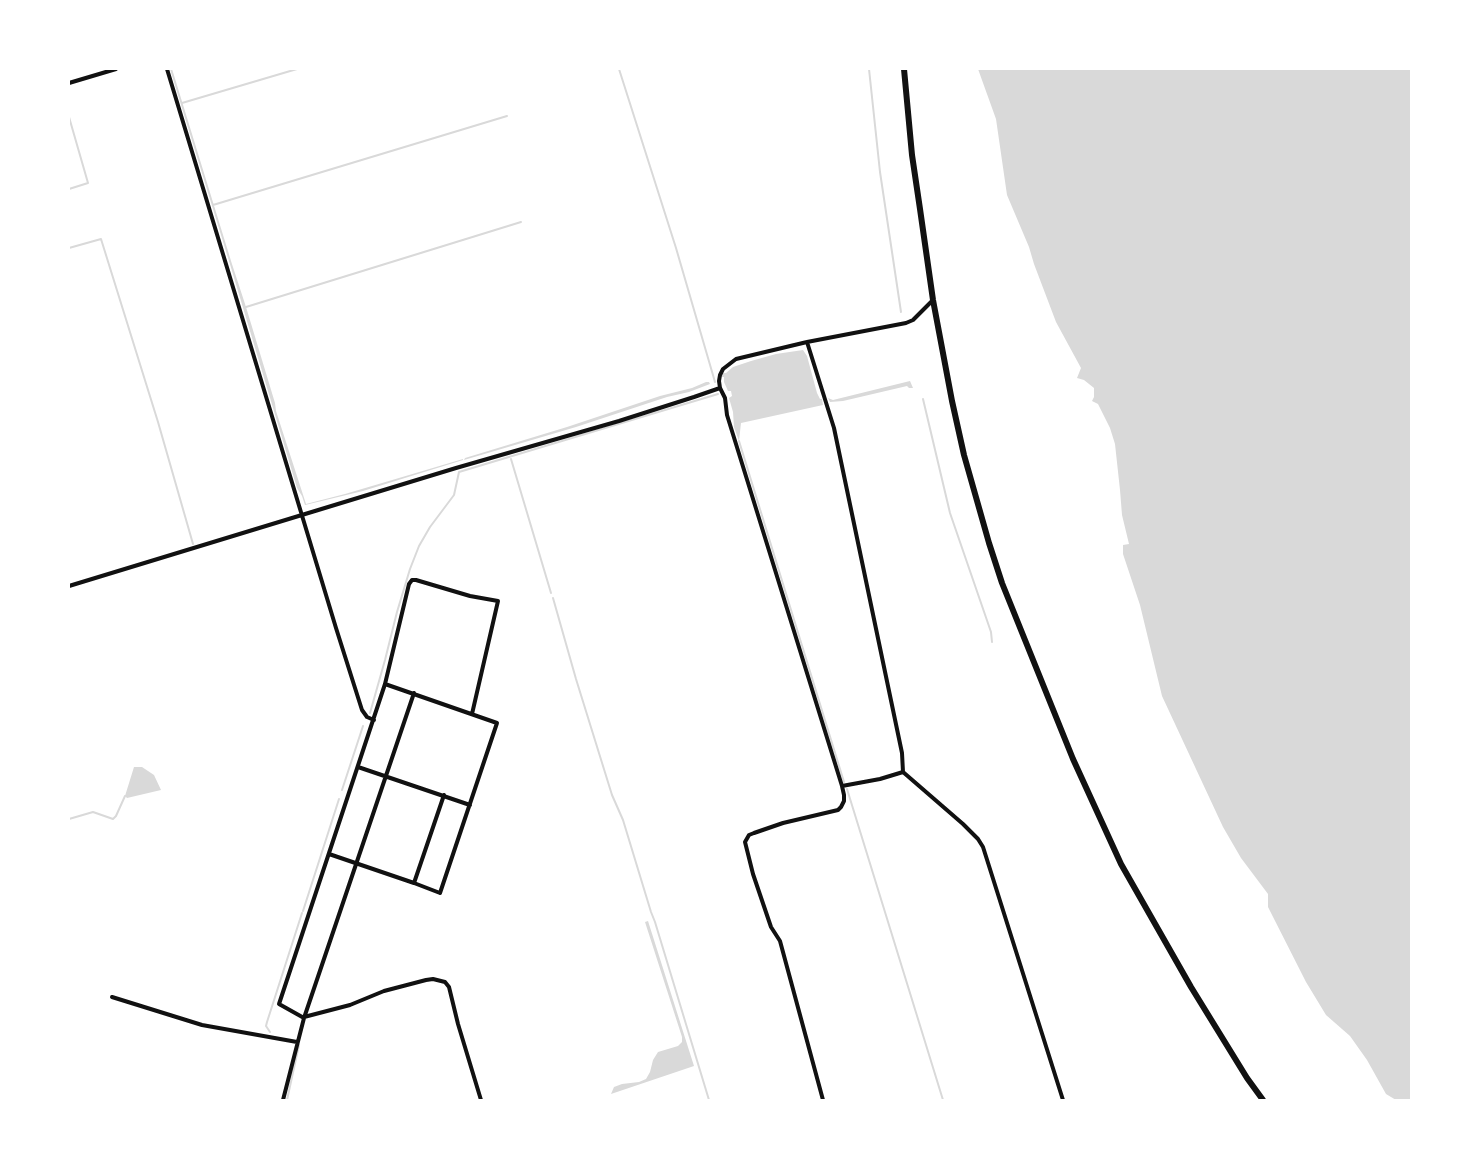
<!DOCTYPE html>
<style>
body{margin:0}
#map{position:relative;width:1480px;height:1169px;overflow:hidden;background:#fff;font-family:Raleway,sans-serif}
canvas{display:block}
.frame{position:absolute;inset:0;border:70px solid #fff;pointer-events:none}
</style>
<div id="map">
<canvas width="1480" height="1169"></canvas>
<div class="frame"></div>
</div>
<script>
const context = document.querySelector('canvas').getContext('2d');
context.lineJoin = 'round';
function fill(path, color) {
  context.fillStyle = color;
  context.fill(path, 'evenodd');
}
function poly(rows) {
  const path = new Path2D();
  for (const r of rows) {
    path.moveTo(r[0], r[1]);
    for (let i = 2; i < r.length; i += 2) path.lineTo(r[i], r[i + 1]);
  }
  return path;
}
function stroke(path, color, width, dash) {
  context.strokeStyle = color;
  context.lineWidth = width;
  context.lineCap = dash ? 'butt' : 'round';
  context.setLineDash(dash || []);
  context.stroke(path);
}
fill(poly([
 [978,69,1411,69,1411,1100,1396,1100,1386,1094,1367,1060,1350,1036,1326,1015,1306,982,1268,907,1268,894,1241,858,1223,827,1162,696,1140,605,1123,554,1123,545,1129,544,1122,515,1120,490,1115,444,1110,428,1098,404,1092,401,1094,397,1094,388,1084,380,1077,378,1081,368,1056,322,1034,264,1029,247,1007,195,996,119],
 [229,261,231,261,246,307,275,403,276,411,306,504,345,494,463,459,463,460,363,491,305,505,302,496,297,488],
 [803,350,807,356,817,393,820,399,822,399,823,405,741,423,739,441,734,427,733,412,729,398,732,396,731,391,728,391,724,382,724,377,721,377,722,373,726,373,733,367,751,361,776,354],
 [910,381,913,388,909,388,907,386,843,401,830,402,828,398,833,400],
 [706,382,709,382,710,384,689,392,667,397,576,427,464,460,465,458,567,427,660,396,692,388],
 [134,767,142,767,154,775,161,790,127,798,125,796],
 [648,921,694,1066,611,1094,614,1087,622,1084,639,1082,646,1079,650,1072,653,1060,658,1052,678,1046,682,1042,682,1037,645,922]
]), '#d9d9d9');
stroke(poly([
 [171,69,230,261],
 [619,69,676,248,715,382],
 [869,69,880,172,901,312],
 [182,103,297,69],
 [69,117,88,183,69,189],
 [213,205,507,116],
 [69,248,101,239,158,422,193,544],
 [246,307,521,222],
 [923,399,950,513,991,632,992,642],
 [739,441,844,782],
 [511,459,551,593],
 [553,598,576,679,612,795,623,820,651,912,655,922,709,1100],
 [370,713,385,660,397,612,410,569,419,546,430,527,454,495,459,472,718,394],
 [847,789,943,1100],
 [342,790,363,726],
 [69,819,93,812,113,819,116,816,125,796],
 [303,911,339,799],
 [270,1032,266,1026,267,1022,302,913],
 [287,1100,299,1045]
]), '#d9d9d9', 2);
stroke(poly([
 [167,69,336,628,362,710,367,717,374,720],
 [69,83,116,69],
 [807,342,834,428,902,753,903,772,963,824,978,839,983,847,1063,1100],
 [720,388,725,398,727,415,842,786,844,795,844,801,841,807,838,810,783,823,754,833,749,835,745,842,753,874,771,927,780,941,823,1100],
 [69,586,456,468,619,421,694,397,720,388,719,381,720,375,723,369,736,359,807,342,906,323,913,320,932,301],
 [385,684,497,723,440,893,414,883],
 [358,767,470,805],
 [842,786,880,779,903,772],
 [329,854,414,883,444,795],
 [112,997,202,1025,297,1042],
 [304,1017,350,1005,384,991,426,980,433,979,445,982,449,987,458,1024,481,1100],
 [304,1018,414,693],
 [283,1100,304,1018,279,1004,385,684,409,584,412,580,416,580,470,596,498,601,472,714]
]), '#111', 4);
stroke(poly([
 [904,69,912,155,920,209,933,300,952,401,964,455,989,543,1002,583,1073,759,1121,864,1191,987,1247,1078,1263,1100]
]), '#111', 6);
</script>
